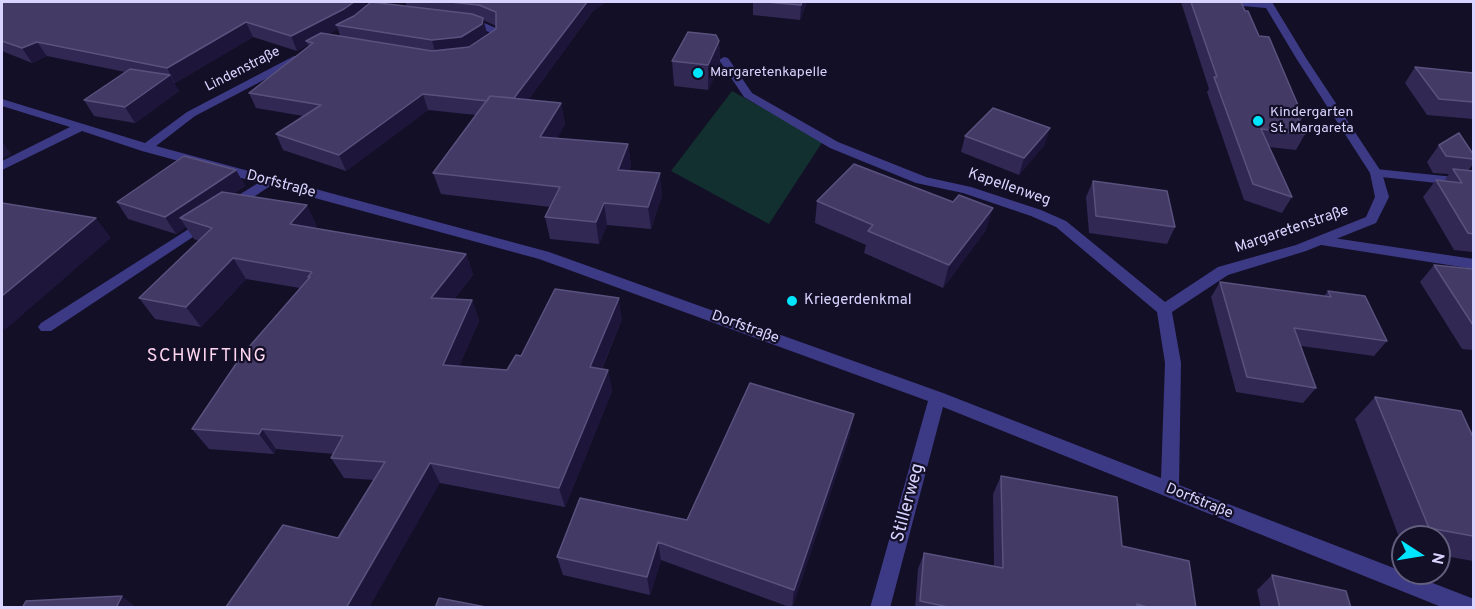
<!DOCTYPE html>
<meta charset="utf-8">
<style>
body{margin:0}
#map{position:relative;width:1475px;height:609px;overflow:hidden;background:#130f26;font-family:Overpass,sans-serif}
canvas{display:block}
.frame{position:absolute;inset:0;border:3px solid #d9d4ff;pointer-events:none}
.north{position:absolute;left:1391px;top:525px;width:60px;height:60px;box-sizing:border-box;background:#130f26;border:2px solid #625e7d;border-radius:50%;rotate:102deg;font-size:16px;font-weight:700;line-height:24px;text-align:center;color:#d9d4ff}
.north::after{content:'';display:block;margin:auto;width:21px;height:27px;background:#00e5ff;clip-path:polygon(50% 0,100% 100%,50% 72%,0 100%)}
</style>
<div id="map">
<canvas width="1475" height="609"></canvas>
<div class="frame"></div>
<div class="north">N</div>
</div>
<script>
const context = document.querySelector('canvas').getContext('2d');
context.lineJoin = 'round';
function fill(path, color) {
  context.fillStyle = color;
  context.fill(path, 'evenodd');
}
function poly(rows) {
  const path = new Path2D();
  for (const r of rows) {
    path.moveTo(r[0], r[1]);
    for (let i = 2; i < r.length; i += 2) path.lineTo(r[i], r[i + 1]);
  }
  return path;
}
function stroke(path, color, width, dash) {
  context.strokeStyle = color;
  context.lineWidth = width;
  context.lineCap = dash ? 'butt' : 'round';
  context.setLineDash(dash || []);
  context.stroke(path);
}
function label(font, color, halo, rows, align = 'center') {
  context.font = font + ' Overpass,sans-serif';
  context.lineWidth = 4.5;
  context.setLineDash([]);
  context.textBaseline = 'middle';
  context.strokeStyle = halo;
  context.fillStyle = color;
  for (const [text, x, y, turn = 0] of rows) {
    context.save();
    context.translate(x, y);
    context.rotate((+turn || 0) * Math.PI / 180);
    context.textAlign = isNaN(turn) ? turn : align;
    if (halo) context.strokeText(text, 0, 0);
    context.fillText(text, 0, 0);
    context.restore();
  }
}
fill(poly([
 [732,91,823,141,769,224,671,171]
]), '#12302f');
fill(poly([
 [466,19,482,22,498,29,497,44,491,48,483,48,482,46,488,41,489,32,463,24,461,22,466,19],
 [724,57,728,58,752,93,838,142,926,177,927,180,926,183,916,183,830,148,744,97,719,60,724,57],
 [1376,169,1474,179,1474,187,1372,176,1370,173,1372,170,1376,169],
 [268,177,273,178,274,181,273,184,234,210,224,210,222,207,224,204,268,177],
 [206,218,211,219,213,222,211,225,51,331,41,331,38,327,41,323,206,218],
 [1320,236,1474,259,1474,269,1315,244,1313,241,1315,238,1320,236]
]), '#3d3a85');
fill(poly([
 [1227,2,1272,2,1306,58,1382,173,1389,197,1376,223,1306,251,1228,275,1172,312,1181,363,1179,485,1474,599,1474,608,1444,608,943,407,890,608,870,608,928,401,539,259,142,151,82,131,2,170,2,161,70,127,2,106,2,99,145,143,187,112,294,56,302,56,302,60,195,116,156,146,549,252,943,393,1161,478,1165,363,1157,312,1056,227,1031,216,963,193,916,183,915,180,921,176,971,187,1041,210,1066,221,1165,302,1218,267,1296,245,1366,217,1375,197,1370,173,1296,58,1266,8,1231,5,1227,2]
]), '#3d3a85');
fill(poly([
 [2,2,407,6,405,2,606,2,593,11,528,100,561,103,565,124,557,138,628,144,631,166,629,171,662,195,651,229,607,225,599,244,550,239,545,217,550,207,441,194,433,173,476,115,428,110,346,171,283,150,276,134,303,116,256,108,249,93,309,46,308,45,297,51,253,37,175,83,174,83,179,91,135,123,94,116,84,100,125,72,47,56,32,63,2,51],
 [483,20,496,26,496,29,486,35],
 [338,29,340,36,328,34],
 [753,2,807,2,800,20,753,15],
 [1181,2,1241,2,1303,117,1300,123,1305,134,1296,150,1269,147,1292,197,1282,213,1244,200,1207,92,1209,89],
 [719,41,720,65,708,90,674,86,672,61],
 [1415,67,1473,73,1473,119,1427,115,1405,83],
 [965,136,1045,144,1019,175,961,152],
 [1439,145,1473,154,1473,164,1468,171,1473,171,1473,252,1454,250,1423,197,1436,180,1444,181,1449,174,1433,173,1427,162],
 [236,170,245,186,233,194,317,226,315,228,466,254,473,275,454,299,472,300,479,321,459,366,507,370,521,356,622,319,602,369,608,370,612,391,565,507,440,483,338,538,374,480,344,478,331,458,334,454,276,449,274,454,209,449,192,429,300,288,246,279,201,327,155,319,139,298,199,241,194,239,186,227,176,234,128,219,117,202],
 [1093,181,1175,227,1167,244,1089,233,1086,197],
 [817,201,986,230,943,288,864,253,866,245,815,223],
 [1434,265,1473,269,1473,350,1462,349,1420,282],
 [1220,282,1324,296,1328,291,1387,341,1374,356,1301,346,1316,388,1303,403,1236,392,1211,297],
 [1375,397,1473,437,1473,561,1439,555,1439,537,1403,537,1403,548,1355,419],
 [850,434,792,608,661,560,650,595,563,575,557,557,687,520],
 [1001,476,1122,546,1196,608,915,608,918,569,924,553,994,567,993,494],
 [1272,575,1351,608,1261,608,1257,590]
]), '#312854');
fill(poly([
 [354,2,365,2,368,9,336,25,338,29,313,42,306,41,308,45,297,51,291,36],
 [587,2,606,2,593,11,514,119,511,103],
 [802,2,807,2,800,20,801,5],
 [483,18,487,33,486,40,465,53,436,56,432,40],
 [246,22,253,37,175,83,167,68],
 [719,41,720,65,708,90,708,65],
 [37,42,47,56,32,63,22,48],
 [170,75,179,91,135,123,125,107],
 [423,94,428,110,346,171,339,155],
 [561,103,565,124,545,159,540,137],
 [1050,128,1045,144,1019,175,1024,158],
 [2,141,11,154,2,159],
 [628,144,631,166,620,191,618,170],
 [236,170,245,186,193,222,180,218,186,227,176,234,165,217],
 [660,173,662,195,651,229,648,207],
 [604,203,607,225,599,244,596,222],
 [307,205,317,226,301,245,290,224],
 [993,208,986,230,943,288,949,265],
 [96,218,111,238,5,330,2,327,2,296],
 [466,254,473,275,439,318,431,298],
 [233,258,246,279,201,327,186,307],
 [619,298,622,319,594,387,590,367],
 [472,300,479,321,451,385,443,365],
 [608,370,612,391,565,507,559,488],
 [854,414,850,434,792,608,794,590],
 [262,429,276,449,274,454,259,434],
 [430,463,440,483,369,608,346,608],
 [658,542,661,560,650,595,647,577],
 [122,596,137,608,116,608]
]), '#1d163a');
const building = poly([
 [2,2,354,2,344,9,291,36,246,22,167,68,37,42,22,48,2,41,2,2],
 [371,2,472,14,483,18,482,24,461,37,432,40,336,25,354,16,371,2],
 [450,2,587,2,514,98,490,96,487,101,423,94,339,155,276,134,321,105,249,93,313,43,306,41,321,33,432,51,469,47,496,29,496,12,479,5,450,2],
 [766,2,802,2,801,5,766,2],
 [1191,2,1241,2,1245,11,1248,11,1259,36,1269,37,1303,117,1297,116,1305,134,1261,129,1292,197,1253,184,1214,77,1217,77,1191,2],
 [688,32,716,35,719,41,708,65,672,61,688,32],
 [1415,67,1473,73,1473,102,1439,99,1415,67],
 [130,69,170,75,125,107,84,100,130,69],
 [490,96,561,103,540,137,628,144,618,170,660,173,648,207,604,203,596,222,545,217,560,187,433,173,490,96],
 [993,108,1050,128,1024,158,965,136,993,108],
 [1459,133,1473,154,1473,159,1446,156,1439,145,1459,133],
 [184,156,236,170,165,217,117,202,184,156],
 [854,164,953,202,959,195,993,208,949,265,868,231,873,225,817,201,854,164],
 [1453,169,1473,171,1473,234,1468,233,1436,180,1462,183,1453,169],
 [1093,181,1167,191,1175,227,1096,216,1093,181],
 [222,192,307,205,290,224,466,254,431,298,472,300,443,365,507,370,516,355,521,356,555,289,619,298,590,367,608,370,559,488,430,463,346,608,226,607,283,525,338,538,385,462,331,458,343,436,262,429,259,434,192,429,242,355,310,277,308,277,312,272,233,258,186,307,139,298,212,228,180,218,222,192],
 [2,203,96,218,2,296,2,203],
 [1434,265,1473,269,1473,325,1434,265],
 [1220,282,1331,297,1328,291,1365,296,1387,341,1294,328,1316,388,1247,377,1220,282],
 [750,383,854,414,794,590,658,542,647,577,557,557,580,498,687,520,750,383],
 [1375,397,1461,411,1473,437,1473,536,1429,528,1375,397],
 [1001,476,1117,497,1122,546,1189,561,1196,608,1151,608,1137,604,1137,608,953,608,920,601,924,553,1003,568,1001,476],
 [1272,575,1346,591,1351,608,1280,608,1272,575],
 [122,596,116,608,22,608,26,601,122,596],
 [439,598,491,608,435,608,439,598]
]);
fill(building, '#433a66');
stroke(building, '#5a527e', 1.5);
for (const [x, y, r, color] of [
 [698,73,6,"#00e5ff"],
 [1258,121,6,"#00e5ff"],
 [792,301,6,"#00e5ff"]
]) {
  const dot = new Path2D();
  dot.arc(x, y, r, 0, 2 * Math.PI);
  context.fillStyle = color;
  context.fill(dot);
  stroke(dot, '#130f26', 2);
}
label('14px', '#d9d4ff', '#130f26', [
 ["Lindenstraße",243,70,-27]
]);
label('14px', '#d9d4ff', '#130f26', [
 ["Margaretenkapelle",710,73],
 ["Kindergarten",1270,113],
 ["St. Margareta",1270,129]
], 'left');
label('15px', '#d9d4ff', '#130f26', [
 ["Dorfstraße",281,185,15],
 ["Kapellenweg",1009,188,19],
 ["Margaretenstraße",1292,230,-19],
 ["Dorfstraße",745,328,20],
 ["Dorfstraße",1199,502,22]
]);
label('15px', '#d9d4ff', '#130f26', [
 ["Kriegerdenkmal",804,301]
], 'left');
context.letterSpacing = '1.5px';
label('18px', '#ffd6f0', '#130f26', [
 ["SCHWIFTING",207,357]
]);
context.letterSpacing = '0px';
label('18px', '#d9d4ff', '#130f26', [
 ["Stillerweg",909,503,-75]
]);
</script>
